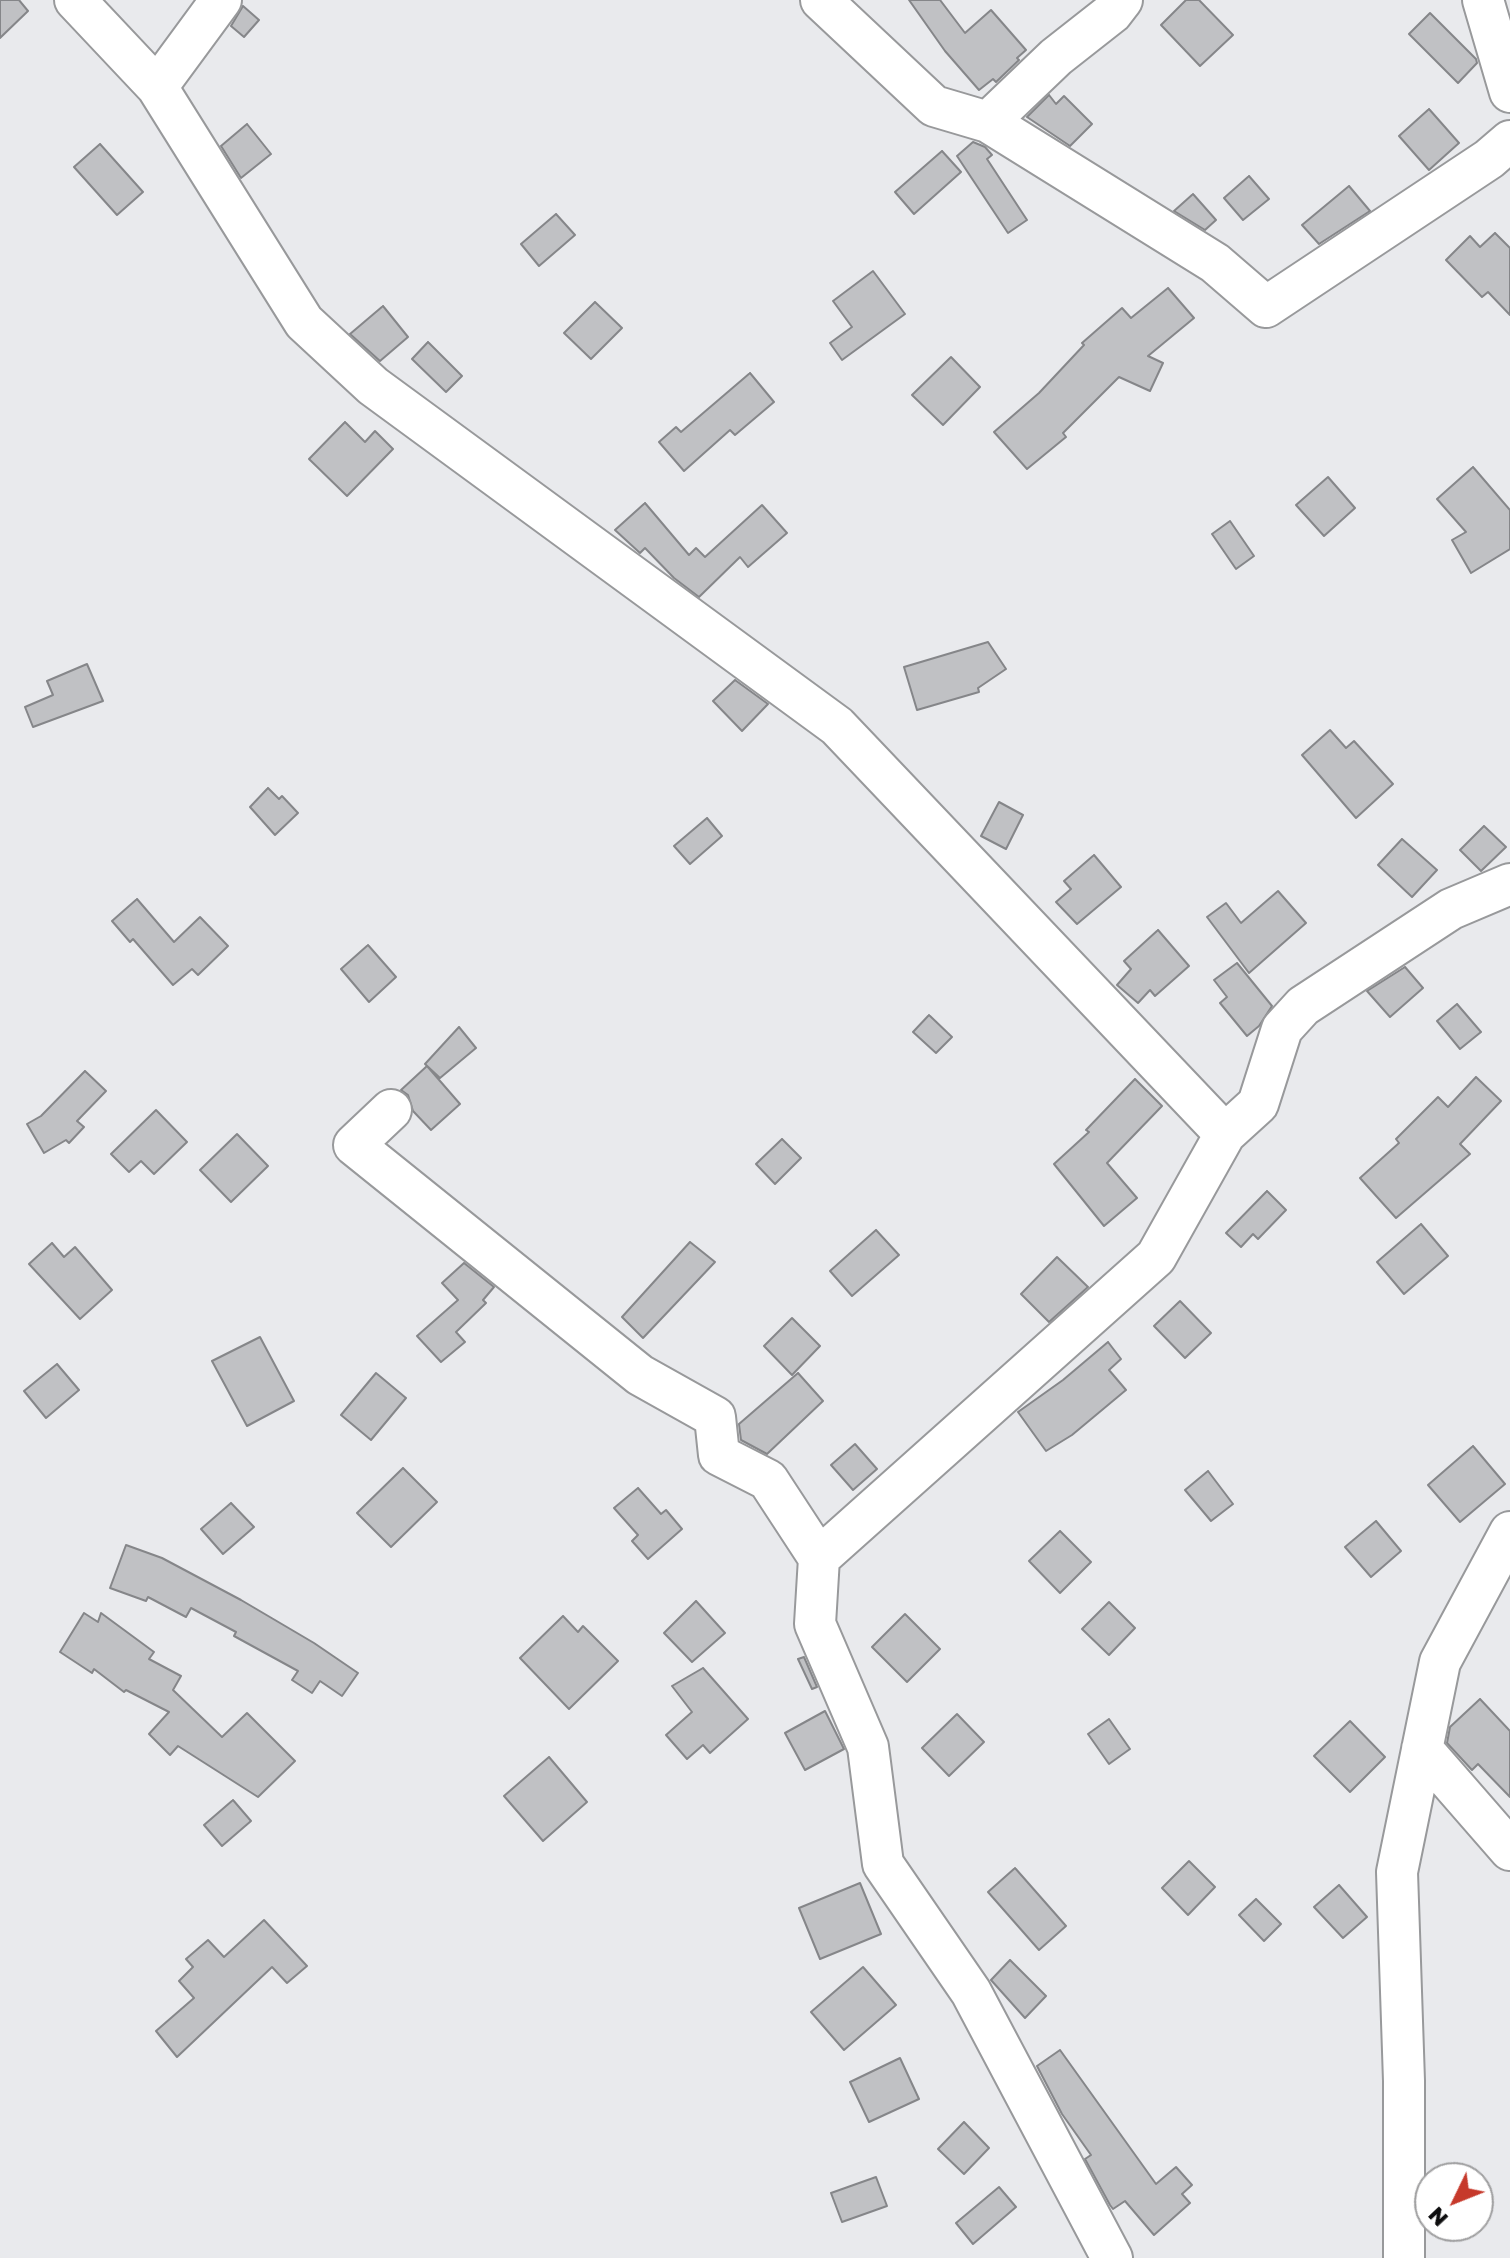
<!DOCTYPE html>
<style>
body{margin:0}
#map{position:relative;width:1510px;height:2258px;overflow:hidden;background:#e9eaed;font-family:"Golos Text",sans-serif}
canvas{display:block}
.north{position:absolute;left:1414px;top:2162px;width:80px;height:80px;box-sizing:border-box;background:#fff;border:2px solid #9e9e9f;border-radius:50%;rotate:227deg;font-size:22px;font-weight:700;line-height:32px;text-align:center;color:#0d0d0e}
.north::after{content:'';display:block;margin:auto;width:28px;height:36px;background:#c6392b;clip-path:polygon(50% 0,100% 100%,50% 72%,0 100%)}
</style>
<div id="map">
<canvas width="1510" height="2258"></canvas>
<div class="north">N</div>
</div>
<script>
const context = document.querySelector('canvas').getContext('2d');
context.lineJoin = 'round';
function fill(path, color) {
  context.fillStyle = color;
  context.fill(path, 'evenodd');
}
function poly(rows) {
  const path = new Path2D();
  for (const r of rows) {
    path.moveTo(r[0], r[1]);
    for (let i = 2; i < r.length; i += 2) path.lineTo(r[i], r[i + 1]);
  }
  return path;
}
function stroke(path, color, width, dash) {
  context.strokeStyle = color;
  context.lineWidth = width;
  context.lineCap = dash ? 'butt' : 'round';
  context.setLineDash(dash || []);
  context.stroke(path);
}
const building = poly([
 [0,0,19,0,28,11,0,38,0,0],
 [909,0,940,0,965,33,991,10,1026,50,1017,58,1019,60,996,82,993,79,979,90,945,51,909,0],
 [1186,0,1199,0,1233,35,1200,66,1161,25,1186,0],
 [243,6,259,20,244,37,231,26,243,6],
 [1430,13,1476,59,1477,63,1458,83,1409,34,1430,13],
 [1049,95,1056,104,1064,96,1092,124,1070,146,1027,117,1049,95],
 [1429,109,1459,143,1429,170,1399,136,1429,109],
 [247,124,271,154,241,178,221,146,247,124],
 [973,142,985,147,992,155,987,159,1027,220,1008,233,957,156,973,142],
 [100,144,143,192,117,215,74,167,100,144],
 [942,151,961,172,914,214,895,192,942,151],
 [1249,176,1269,199,1243,220,1224,198,1249,176],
 [1349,186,1370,211,1319,244,1302,225,1349,186],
 [1193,194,1216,220,1205,230,1174,211,1193,194],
 [556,214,575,235,539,266,521,244,556,214],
 [1495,233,1510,248,1510,315,1488,292,1482,297,1446,260,1470,236,1480,247,1495,233],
 [873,271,905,314,842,360,830,343,852,327,833,301,873,271],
 [1168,288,1194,318,1148,356,1163,363,1150,391,1119,377,1063,433,1066,437,1027,469,994,432,1039,393,1084,345,1082,343,1122,308,1131,318,1168,288],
 [595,302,622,328,591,359,564,333,595,302],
 [383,306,408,337,380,361,350,334,383,306],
 [428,342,462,376,446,392,412,359,428,342],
 [951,357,980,387,943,425,912,395,951,357],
 [750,373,774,402,735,435,730,430,684,471,659,442,676,427,681,432,750,373],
 [345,422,365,442,375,431,393,449,347,496,309,459,345,422],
 [1473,467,1510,510,1510,549,1471,573,1452,540,1466,532,1437,499,1473,467],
 [1328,477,1355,508,1324,536,1296,505,1328,477],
 [645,503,689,555,696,548,705,557,762,505,787,533,748,567,740,557,699,597,674,578,645,548,640,553,615,530,645,503],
 [1230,521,1254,556,1236,569,1212,534,1230,521],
 [988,642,1006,669,978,688,979,692,917,710,904,667,988,642],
 [87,664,103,701,33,727,25,707,53,695,47,681,87,664],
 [735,680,768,704,742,731,713,701,735,680],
 [1330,730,1346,748,1354,741,1393,784,1356,818,1302,755,1330,730],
 [268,788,279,799,282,796,298,813,275,835,250,807,268,788],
 [999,802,1023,815,1006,849,981,836,999,802],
 [707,818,722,836,690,864,674,846,707,818],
 [1484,826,1506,847,1481,871,1460,850,1484,826],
 [1402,839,1437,870,1412,897,1378,865,1402,839],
 [1094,855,1121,887,1077,924,1056,902,1071,889,1064,881,1094,855],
 [1278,891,1306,923,1249,973,1207,917,1226,903,1241,923,1278,891],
 [137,899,174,942,200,917,228,946,198,975,192,969,173,985,133,939,130,942,112,921,137,899],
 [1158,930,1189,966,1155,996,1150,990,1138,1003,1117,985,1131,969,1124,961,1158,930],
 [368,945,396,977,369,1002,341,969,368,945],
 [1237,963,1272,1006,1259,1026,1247,1036,1220,1003,1227,997,1214,980,1237,963],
 [1405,967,1423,988,1390,1017,1367,991,1405,967],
 [1457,1004,1481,1032,1460,1049,1437,1021,1457,1004],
 [929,1015,952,1037,936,1053,913,1032,929,1015],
 [459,1027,476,1048,440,1078,425,1064,459,1027],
 [427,1066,460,1104,431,1130,413,1111,408,1095,401,1090,427,1066],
 [85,1071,106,1091,77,1121,84,1127,69,1143,66,1140,44,1153,27,1124,41,1116,85,1071],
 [1476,1077,1501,1101,1460,1144,1470,1154,1396,1218,1360,1178,1399,1143,1396,1139,1438,1097,1448,1107,1476,1077],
 [1135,1079,1162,1106,1107,1163,1137,1198,1104,1226,1054,1164,1089,1132,1086,1130,1135,1079],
 [156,1110,187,1142,154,1174,141,1161,129,1172,111,1154,156,1110],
 [237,1134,268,1166,231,1202,200,1170,237,1134],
 [782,1139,801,1158,775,1184,756,1164,782,1139],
 [1267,1191,1286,1210,1258,1239,1253,1234,1241,1247,1226,1233,1267,1191],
 [1421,1224,1448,1256,1404,1294,1377,1262,1421,1224],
 [876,1230,899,1255,852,1296,830,1271,876,1230],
 [690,1242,715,1262,643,1338,622,1317,690,1242],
 [52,1243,64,1257,75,1247,112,1290,80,1319,29,1264,52,1243],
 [1057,1257,1088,1287,1049,1322,1021,1294,1057,1257],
 [464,1263,494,1287,483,1300,486,1303,456,1332,465,1342,441,1362,417,1336,458,1300,442,1283,464,1263],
 [1180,1301,1211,1333,1185,1358,1154,1326,1180,1301],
 [792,1318,820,1346,792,1375,764,1346,792,1318],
 [260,1337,294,1401,247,1426,212,1361,260,1337],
 [1108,1342,1121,1359,1109,1370,1126,1390,1072,1435,1046,1451,1018,1412,1063,1380,1108,1342],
 [57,1364,79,1390,46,1418,24,1391,57,1364],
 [376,1373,406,1398,371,1440,341,1415,376,1373],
 [798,1373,823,1401,767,1454,741,1440,739,1424,798,1373],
 [855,1444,877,1469,853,1490,831,1465,855,1444],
 [1473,1446,1505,1484,1460,1522,1428,1485,1473,1446],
 [403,1468,437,1502,391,1547,357,1513,403,1468],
 [1208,1471,1233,1504,1211,1521,1185,1490,1208,1471],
 [638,1488,661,1514,666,1510,682,1529,648,1559,632,1541,638,1535,614,1508,638,1488],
 [231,1503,254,1527,223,1554,201,1529,231,1503],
 [1376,1521,1401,1551,1371,1577,1345,1547,1376,1521],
 [1060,1531,1091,1562,1060,1593,1029,1561,1060,1531],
 [126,1545,162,1558,241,1600,314,1643,358,1673,342,1696,320,1681,312,1693,292,1680,298,1671,234,1636,236,1632,191,1608,186,1617,148,1597,146,1601,110,1588,126,1545],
 [696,1601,725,1633,692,1662,664,1633,696,1601],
 [1109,1602,1135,1628,1109,1655,1082,1629,1109,1602],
 [84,1613,98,1622,101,1613,154,1652,149,1659,181,1676,173,1690,222,1737,247,1713,295,1761,258,1797,178,1746,170,1755,149,1734,169,1712,126,1690,124,1692,94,1669,92,1673,60,1652,84,1613],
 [905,1614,940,1649,907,1682,872,1647,905,1614],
 [563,1616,578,1632,583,1626,618,1661,569,1709,520,1658,563,1616],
 [804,1657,817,1687,812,1689,798,1659,804,1657],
 [703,1668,748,1719,710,1753,703,1745,687,1759,666,1735,692,1712,672,1686,703,1668],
 [1480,1699,1510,1731,1510,1797,1478,1764,1472,1770,1447,1743,1450,1727,1480,1699],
 [825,1711,844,1749,805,1770,785,1733,825,1711],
 [957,1714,984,1742,949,1776,922,1748,957,1714],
 [1109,1719,1130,1749,1109,1764,1088,1734,1109,1719],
 [1350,1721,1385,1757,1350,1792,1314,1756,1350,1721],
 [549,1757,587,1802,543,1841,504,1796,549,1757],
 [233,1800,251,1821,222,1846,204,1825,233,1800],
 [1189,1861,1215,1887,1188,1915,1162,1888,1189,1861],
 [1015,1868,1066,1926,1039,1950,988,1892,1015,1868],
 [860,1883,881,1934,820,1959,799,1908,860,1883],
 [1339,1885,1367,1917,1343,1938,1314,1907,1339,1885],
 [1256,1899,1281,1924,1264,1941,1239,1915,1256,1899],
 [264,1920,307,1966,287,1983,272,1967,177,2057,156,2031,194,1998,179,1981,193,1967,186,1959,208,1940,224,1957,264,1920],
 [1010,1960,1046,1996,1025,2018,991,1980,1010,1960],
 [863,1967,896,2005,844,2050,811,2012,863,1967],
 [1060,2050,1156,2184,1176,2167,1192,2185,1182,2194,1190,2203,1154,2235,1125,2201,1113,2209,1110,2205,1085,2159,1091,2155,1062,2114,1037,2066,1060,2050],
 [900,2058,919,2099,869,2122,850,2082,900,2058],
 [964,2122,989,2148,964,2174,938,2149,964,2122],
 [876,2177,887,2206,842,2222,831,2193,876,2177],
 [999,2187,1016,2207,973,2244,956,2223,999,2187]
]);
fill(building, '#c0c1c4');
stroke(building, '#858689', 2);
const minor = poly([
 [75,0,157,87,304,322,373,386,837,726,1225,1134],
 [821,0,934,106,988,122,1056,57,1112,13,1122,0],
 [1483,0,1510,92],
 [157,87,221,0],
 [988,122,1215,263,1266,307,1489,159,1510,141],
 [391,1110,354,1145,640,1375,715,1417,719,1455,768,1480,819,1558,815,1624,868,1747,883,1864,971,1992,1112,2258],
 [819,1558,1156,1257,1225,1134,1258,1104,1282,1029,1303,1006,1451,909,1510,884],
 [1422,1749,1510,1850],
 [1404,2258,1404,2081,1397,1872,1440,1662,1510,1532]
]);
stroke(minor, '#98999b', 44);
stroke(minor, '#fff', 40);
</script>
